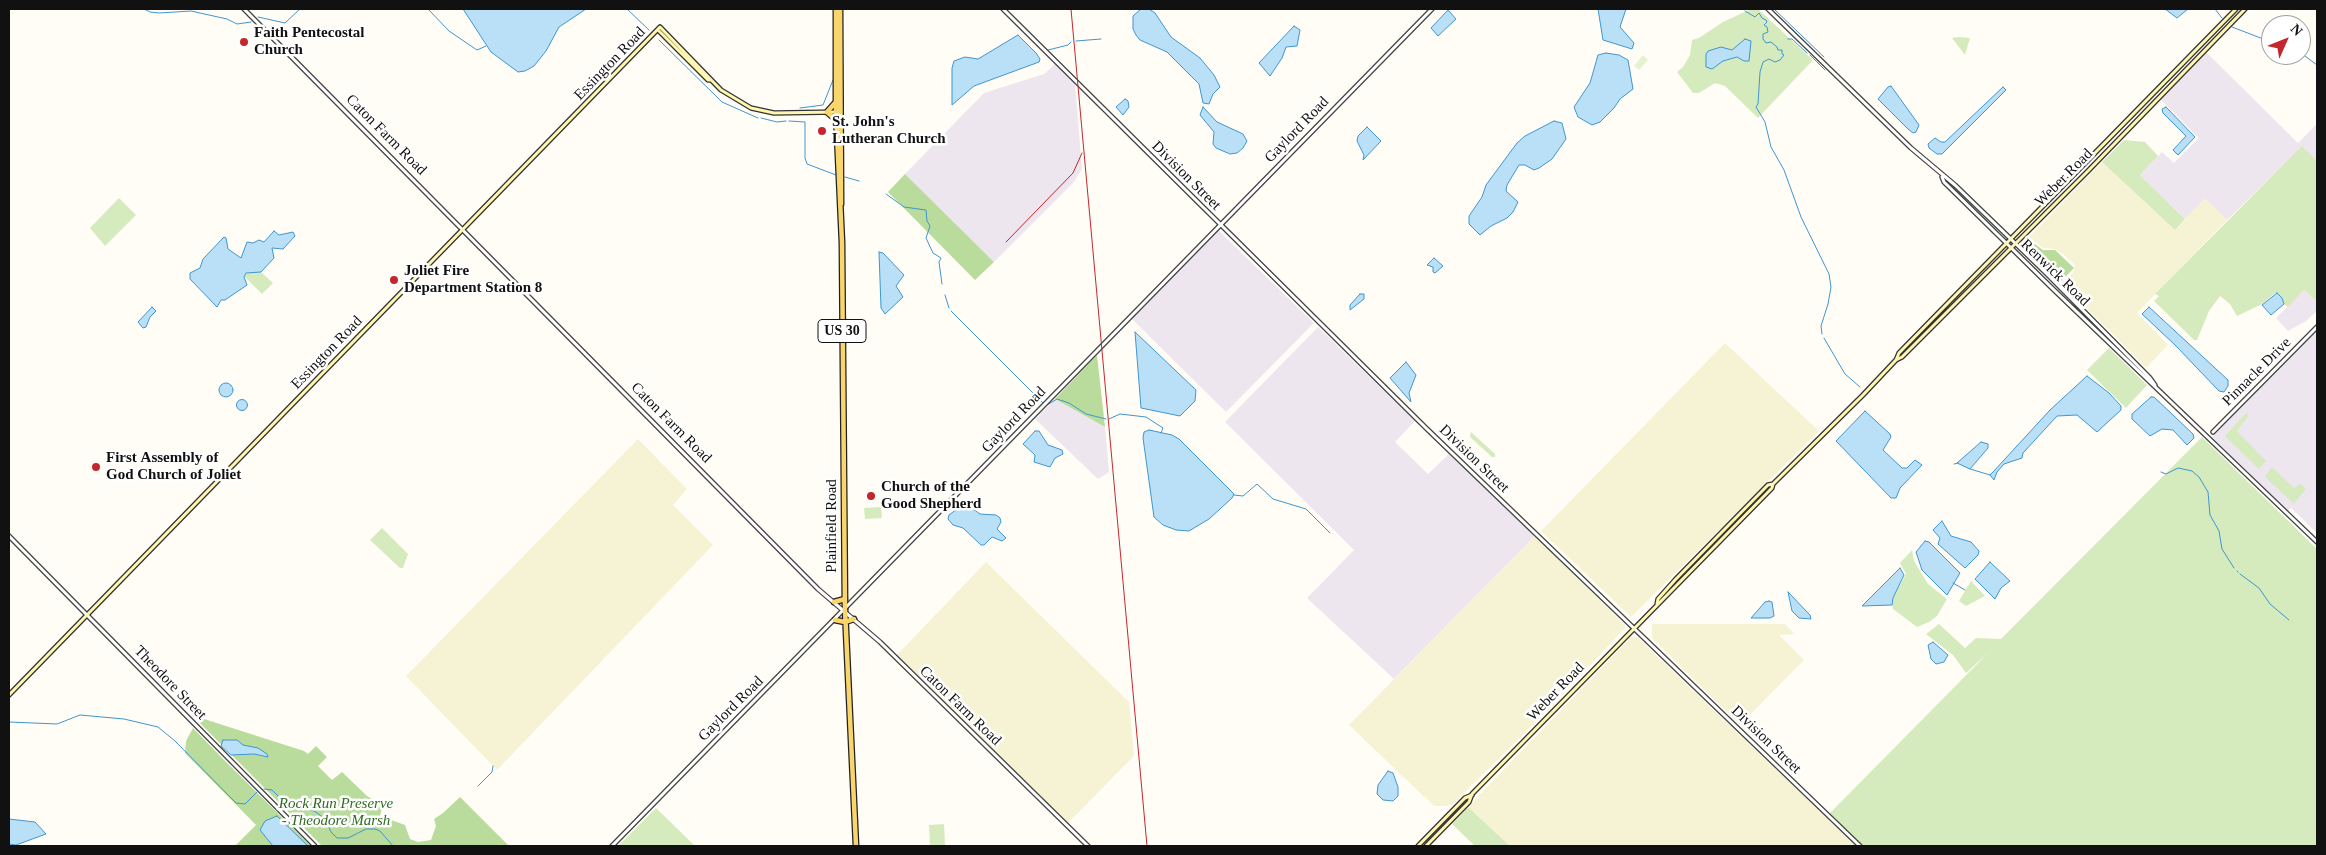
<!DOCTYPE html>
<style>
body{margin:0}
#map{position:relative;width:2326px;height:855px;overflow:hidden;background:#fffdf5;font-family:"Times New Roman",serif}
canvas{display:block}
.frame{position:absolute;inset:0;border:10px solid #111;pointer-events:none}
.north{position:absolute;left:2261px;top:15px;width:50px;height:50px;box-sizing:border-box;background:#fff;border:1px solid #a0a0a0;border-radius:50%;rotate:46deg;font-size:14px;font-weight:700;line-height:20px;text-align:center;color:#111}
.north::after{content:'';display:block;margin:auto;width:18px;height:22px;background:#c4262e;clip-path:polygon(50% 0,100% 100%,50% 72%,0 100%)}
</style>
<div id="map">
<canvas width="2326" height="855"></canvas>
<div class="frame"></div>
<div class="north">N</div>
</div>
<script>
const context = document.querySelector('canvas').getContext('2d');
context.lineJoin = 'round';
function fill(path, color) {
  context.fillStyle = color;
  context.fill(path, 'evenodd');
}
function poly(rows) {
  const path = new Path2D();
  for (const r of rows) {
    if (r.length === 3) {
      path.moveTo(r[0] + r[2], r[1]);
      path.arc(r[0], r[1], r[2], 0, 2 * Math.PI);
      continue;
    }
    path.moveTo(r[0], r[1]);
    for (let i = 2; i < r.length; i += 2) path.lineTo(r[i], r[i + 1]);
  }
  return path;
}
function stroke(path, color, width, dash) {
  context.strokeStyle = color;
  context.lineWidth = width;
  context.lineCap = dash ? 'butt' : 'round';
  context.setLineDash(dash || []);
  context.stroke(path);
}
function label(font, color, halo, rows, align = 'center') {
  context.font = font + ' "Times New Roman",serif';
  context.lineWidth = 5;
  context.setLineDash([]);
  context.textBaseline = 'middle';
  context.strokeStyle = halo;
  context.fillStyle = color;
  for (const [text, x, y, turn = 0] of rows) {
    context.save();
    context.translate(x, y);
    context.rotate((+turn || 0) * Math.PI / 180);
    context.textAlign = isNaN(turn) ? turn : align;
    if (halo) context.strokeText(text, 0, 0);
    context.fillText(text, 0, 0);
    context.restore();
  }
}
fill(poly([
 [2206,52,2298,143,2317,124,2317,161,2302,147,2227,220,2205,199,2185,219,2140,175,2162,152,2174,163,2199,138,2160,99],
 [1055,64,1075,84,1082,169,1074,182,994,262,905,174,984,93,1044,74],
 [1216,228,1314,323,1226,412,1132,319],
 [2304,290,2317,302,2317,311,2306,321,2288,331,2276,318],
 [1318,327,1415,421,1395,442,1428,474,1449,454,1535,536,1394,679,1307,598,1354,550,1225,422],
 [2317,330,2317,533,2291,508,2288,511,2212,437],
 [1055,399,1105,427,1109,472,1098,479,1035,419]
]), '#eee6ef');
fill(poly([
 [2102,162,2175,230,2205,199,2227,220,2137,313,2168,345,2146,368,2061,282,2073,273,2075,265,2062,253,2055,249,2043,248,2029,237],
 [1725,343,1819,431,1631,617,1541,531],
 [638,439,687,489,673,505,713,545,497,770,406,676],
 [1535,536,1625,625,1625,628,1552,706,1453,804,1447,806,1434,806,1349,725],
 [986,562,1129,702,1134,756,1067,824,895,657],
 [1652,624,1785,624,1795,634,1779,635,1804,660,1740,725,1652,638],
 [1631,637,1637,637,1856,846,1510,846,1468,807]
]), '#f6f3d4');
fill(poly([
 [1751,9,1758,9,1813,60,1758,118,1725,86,1715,83,1699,93,1693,93,1677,72,1683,67,1690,55,1692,40,1699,38,1723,22],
 [1958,37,1970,38,1965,55,1952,38],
 [2124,140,2145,142,2158,156,2140,175,2185,219,2175,230,2102,162],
 [2302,146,2317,161,2317,302,2304,290,2288,307,2284,304,2282,297,2275,293,2262,304,2237,316,2230,304,2220,296,2209,311,2197,340,2194,340,2154,301,2159,296,2155,294],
 [119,198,136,215,105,246,90,228],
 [250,271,261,272,273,283,262,294,244,276],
 [2109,348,2147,385,2126,408,2087,370],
 [2246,413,2249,415,2237,431,2266,461,2259,469,2225,436],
 [1471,432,1495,454,1495,457,1492,457,1470,437],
 [2202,437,2317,549,2317,846,1863,846,1829,814,1988,653,1966,673,1953,655,1926,634,1939,624,1965,648,1976,638,2001,639],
 [2272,467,2294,488,2300,484,2306,489,2295,502,2293,503,2265,477],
 [881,507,882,518,865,519,864,508],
 [382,528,408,554,403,568,400,568,370,540],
 [1912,550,1914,561,1928,584,1947,599,1937,616,1929,622,1917,627,1893,609,1892,605,1893,598,1906,574,1900,563],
 [1971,581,1985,596,1966,606,1959,601],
 [1468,807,1510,846,1475,846,1452,824],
 [656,808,695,846,618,846],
 [944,824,945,846,930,846,929,825]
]), '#d5ebbd');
fill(poly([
 [905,174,994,262,975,280,888,192],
 [2028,239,2043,250,2055,250,2074,268,2061,281,2025,246,2024,244],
 [1097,355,1105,427,1055,399],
 [204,719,304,751,308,754,316,746,327,757,318,766,332,780,342,772,367,796,383,805,380,816,405,825,410,839,418,842,431,840,436,826,434,819,443,813,460,797,509,846,322,846,200,723],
 [193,728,227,763,311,846,235,846,256,825,185,753,186,741]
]), '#b9dc9c');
fill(poly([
 [1643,55,1648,60,1639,70,1634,66]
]), '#e6f2cf');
const water = poly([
 [463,9,586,9,559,27,546,51,534,66,525,71,518,72,491,52,463,9],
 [1141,9,1149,9,1155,13,1171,37,1200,58,1214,75,1220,87,1213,94,1209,104,1203,103,1199,84,1167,52,1140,40,1136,35,1133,29,1133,16,1141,9],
 [1598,9,1626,9,1620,27,1634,43,1632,49,1603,40,1598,9],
 [2165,9,2188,9,2177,18,2165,9],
 [1448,10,1456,19,1438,36,1431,28,1448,10],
 [1294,26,1300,30,1297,46,1286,47,1282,58,1270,76,1259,63,1294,26],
 [1018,35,1036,53,1040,59,1039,62,974,86,952,105,952,68,954,61,965,57,978,59,1018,35],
 [1745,39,1751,41,1749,61,1744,61,1737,57,1723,61,1712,69,1706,67,1706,54,1708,51,1721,47,1732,50,1745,39],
 [1606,53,1619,55,1628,60,1633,89,1620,99,1614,108,1600,122,1592,125,1578,117,1574,107,1590,83,1598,55,1606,53],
 [1891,86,1919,125,1916,132,1913,133,1908,129,1878,99,1888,87,1891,86],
 [2003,87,2006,90,1942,154,1937,154,1929,148,1928,144,1935,138,1941,142,1945,142,2003,87],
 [1125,99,1128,101,1129,107,1123,115,1116,107,1125,99],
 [1203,107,1217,122,1243,134,1247,141,1243,148,1237,153,1230,154,1216,148,1213,144,1214,132,1200,115,1203,107],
 [2166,107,2195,137,2178,155,2173,150,2186,136,2163,113,2162,109,2166,107],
 [1554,121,1562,123,1566,139,1552,159,1539,168,1534,170,1525,165,1519,165,1507,185,1506,191,1518,202,1513,212,1507,218,1491,226,1480,235,1469,224,1469,216,1482,197,1486,185,1517,143,1525,136,1554,121],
 [1367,127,1381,141,1363,160,1364,155,1357,141,1358,136,1367,127],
 [274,231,279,235,293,232,295,236,283,249,272,248,274,258,261,272,246,273,244,277,247,285,225,300,221,300,217,307,190,279,190,273,200,268,203,259,224,237,226,238,228,249,241,258,247,242,253,243,259,240,264,242,274,231],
 [879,252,883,253,904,275,896,286,903,297,885,314,881,308,879,252],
 [1434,258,1443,266,1435,273,1433,272,1433,267,1427,265,1434,258],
 [2277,293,2282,298,2284,304,2271,315,2262,305,2277,293],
 [1360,294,1364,294,1364,299,1350,310,1350,305,1360,294],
 [152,307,156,311,150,317,146,327,143,328,138,322,152,307],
 [2149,307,2228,380,2228,386,2224,392,2219,391,2175,345,2142,314,2149,307],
 [1135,332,1196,390,1195,401,1180,416,1141,408,1135,332],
 [1406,362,1416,375,1409,393,1411,402,1390,378,1406,362],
 [2087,376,2109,393,2121,406,2121,410,2097,432,2077,415,2057,416,2023,453,2022,458,2004,464,1997,472,1994,480,1990,475,1993,472,2050,410,2087,376],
 [226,390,7],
 [2151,397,2154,397,2193,434,2194,438,2187,445,2173,430,2162,429,2150,436,2132,419,2132,414,2151,397],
 [242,405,5.5],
 [1865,411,1890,434,1891,437,1883,450,1902,468,1907,468,1915,460,1922,465,1900,488,1896,498,1891,498,1836,441,1865,411],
 [1149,430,1172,435,1179,439,1234,494,1232,498,1209,519,1189,531,1176,530,1163,525,1154,517,1143,438,1144,432,1149,430],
 [1035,431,1039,431,1048,445,1062,450,1063,454,1055,458,1050,467,1034,462,1035,455,1023,444,1035,431],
 [1981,442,1988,444,1988,448,1970,469,1957,463,1981,442],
 [965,503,980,514,996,515,1000,518,1001,522,997,529,1006,538,1002,541,992,537,984,545,981,545,963,528,953,525,948,519,949,515,965,503],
 [1942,521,1951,536,1971,542,1979,551,1978,555,1965,568,1938,544,1940,538,1933,530,1942,521],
 [1925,541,1929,542,1960,573,1947,595,1922,570,1916,552,1925,541],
 [1990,562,2010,581,2001,588,1995,599,1975,579,1990,562],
 [1900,568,1904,575,1893,598,1892,605,1862,606,1900,568],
 [1788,592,1810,615,1811,619,1799,618,1792,611,1788,592],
 [1769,601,1772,602,1774,616,1770,618,1751,618,1765,602,1769,601],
 [1933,642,1948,655,1944,662,1936,664,1931,659,1928,645,1933,642],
 [223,740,237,740,243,745,258,748,267,754,268,757,254,754,231,755,221,746,223,740],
 [1388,771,1393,773,1398,787,1398,796,1393,801,1383,800,1377,794,1378,785,1388,771],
 [277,816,308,846,273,846,260,830,265,821,277,816],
 [9,819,35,822,46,834,16,845,9,844,9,819]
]);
fill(water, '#b9e0f7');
stroke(water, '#3f96cf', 1);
stroke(poly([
 [144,9,150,12,159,13,191,11,227,19,237,24,251,22],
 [428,9,449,31,477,50,486,46],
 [627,9,649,30],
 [1774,9,1824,57],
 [2215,9,2222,18],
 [1745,11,1755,17,1759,13,1762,18,1766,20,1767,22,1764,25,1767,27,1768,32,1763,34,1763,39,1766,43,1771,42,1777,47,1778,50,1782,50,1782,54,1784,55,1780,60,1775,62,1769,59,1763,62,1760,72,1758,104,1756,107,1765,122,1771,147,1784,170,1801,217,1829,274,1831,287,1828,304,1821,326,1822,334],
 [258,17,285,23,300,9],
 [2232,27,2271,42],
 [1788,39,1792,39,1807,53],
 [659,40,722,102,758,118],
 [1076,41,1101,39],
 [1048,50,1068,45,1071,42],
 [2301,53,2317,65],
 [1810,55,1825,70],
 [800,108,823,105,833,80],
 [761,118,777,122,786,121],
 [789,121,805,122,805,158,807,164,836,175],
 [845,177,859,181],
 [886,194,904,207,926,210,927,221,930,226,926,238,933,253,941,258,939,262,942,284],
 [945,295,949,308],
 [951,311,1043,403],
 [1824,338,1845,374,1860,387],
 [1047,405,1057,399,1069,403,1086,414,1106,419],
 [1109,419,1120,414,1146,417,1163,428,1161,433],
 [1954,464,1958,463],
 [1970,469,1990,475],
 [2161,472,2166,474,2178,468,2183,469,2192,471,2199,477,2208,492,2210,515,2219,531,2222,549,2234,568],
 [1234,495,1243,496,1257,484,1273,499,1306,509,1330,533],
 [2237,571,2238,572],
 [2240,574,2259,588,2270,604,2289,620],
 [1953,583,1965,590],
 [9,722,57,724,80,715,124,719,158,727,175,741,236,803,245,804,257,792],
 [478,786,492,772,493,766],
 [264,789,272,790,278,796,316,812,326,820,331,832,337,838,348,838,366,829,375,829,380,831,393,846]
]), '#3f96cf', 1);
const tertiary = poly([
 [244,9,818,589,880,642,1088,846],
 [1003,9,1427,429,1860,846],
 [1768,9,1911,148,1955,185,2046,273,2150,378,2155,385],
 [1942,177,1944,182,2054,290,2317,542],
 [2213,432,2317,327],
 [9,536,315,846],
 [612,846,1432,9]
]);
const secondary = poly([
 [658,30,708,80,711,80],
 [1896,360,1902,357,2088,171,2245,9],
 [1657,604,1658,599,1675,580,1768,485,1773,484],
 [9,695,660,27,721,90,751,108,774,113,837,112],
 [1418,846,1465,798,1472,795],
 [1426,846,1469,802,1472,794,1772,488,1773,484,1863,395,1896,360,1899,353,2236,9]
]);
const primary = poly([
 [836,9,836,112,842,243,845,610,856,846],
 [840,9,841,204],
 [835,103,827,112,836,120],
 [834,602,845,599],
 [835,620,845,622,854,619]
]);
stroke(tertiary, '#444', 5.5);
stroke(secondary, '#333', 5.5);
stroke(primary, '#222', 7);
stroke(tertiary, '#fff', 3);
stroke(secondary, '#fff6b0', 3);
stroke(primary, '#f9d66b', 4.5);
stroke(poly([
 [1071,9,1147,846],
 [1006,242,1073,173,1082,153]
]), '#c4262e', 1);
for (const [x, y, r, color] of [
 [244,42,5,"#c4262e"],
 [822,131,5,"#c4262e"],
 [394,280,5,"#c4262e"],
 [96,467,5,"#c4262e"],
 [871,496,5,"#c4262e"]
]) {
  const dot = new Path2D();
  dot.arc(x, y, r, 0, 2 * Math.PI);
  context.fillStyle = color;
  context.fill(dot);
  stroke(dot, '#fff', 2);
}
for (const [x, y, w] of [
 [842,331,48]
]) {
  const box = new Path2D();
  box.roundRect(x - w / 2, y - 11.5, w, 23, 4);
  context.fillStyle = '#fff';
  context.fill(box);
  stroke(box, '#111', 1);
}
label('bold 14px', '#111', null, [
 ["US 30",842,331]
]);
label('bold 15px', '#111', '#fff', [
 ["Faith Pentecostal",254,33],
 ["Church",254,50],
 ["St. John's",832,122],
 ["Lutheran Church",832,139],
 ["Joliet Fire",404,271],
 ["Department Station 8",404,288],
 ["First Assembly of",106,458],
 ["God Church of Joliet",106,475],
 ["Church of the",881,487],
 ["Good Shepherd",881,504]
], 'left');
label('15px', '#111', '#fff', [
 ["Essington Road",610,64,-46],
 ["Gaylord Road",1297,130,-46],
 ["Caton Farm Road",386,135,45],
 ["Division Street",1186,176,45],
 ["Weber Road",2064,178,-45],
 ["Renwick Road",2055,273,44],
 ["Essington Road",327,353,-46],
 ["Pinnacle Drive",2257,372,-45],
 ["Gaylord Road",1014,420,-46],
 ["Caton Farm Road",671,423,45],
 ["Division Street",1474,459,44],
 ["Plainfield Road",832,526,-90],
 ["Theodore Street",170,683,46],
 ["Weber Road",1556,692,-46],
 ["Caton Farm Road",960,706,44],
 ["Gaylord Road",731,709,-45],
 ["Division Street",1766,740,44]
]);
label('italic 15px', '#2f6b1f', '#fff', [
 ["Rock Run Preserve",336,804],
 ["- Theodore Marsh",336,821]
]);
</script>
